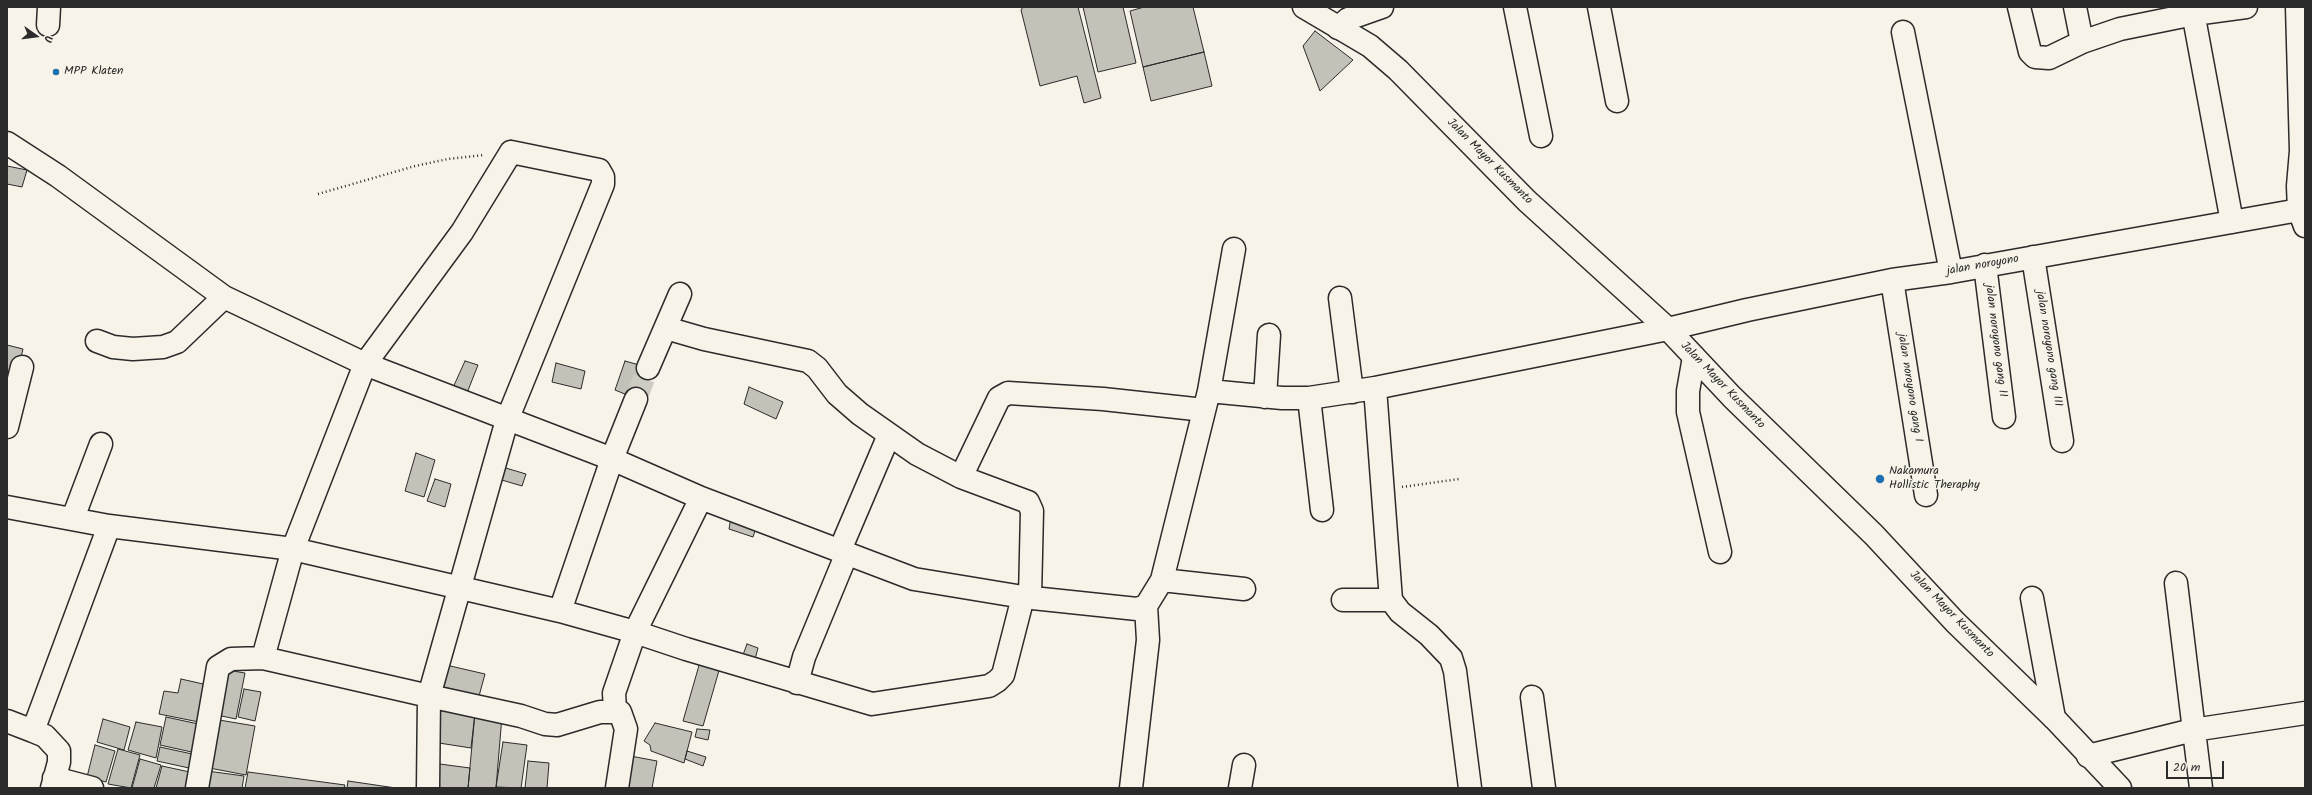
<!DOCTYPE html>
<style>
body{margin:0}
#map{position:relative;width:2312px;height:795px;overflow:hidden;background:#f7f3e8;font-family:Kalam,sans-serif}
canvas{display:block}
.frame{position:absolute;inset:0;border:8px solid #2b2b2b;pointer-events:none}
.north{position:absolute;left:16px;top:16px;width:40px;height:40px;-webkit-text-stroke:3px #f7f3e8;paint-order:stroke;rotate:104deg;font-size:11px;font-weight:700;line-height:16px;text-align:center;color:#2b2b2b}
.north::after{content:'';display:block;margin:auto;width:14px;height:18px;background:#2b2b2b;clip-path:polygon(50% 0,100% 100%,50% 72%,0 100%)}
.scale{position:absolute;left:2166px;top:761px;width:58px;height:18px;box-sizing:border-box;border:2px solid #2b2b2b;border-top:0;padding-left:5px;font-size:12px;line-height:14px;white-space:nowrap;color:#2b2b2b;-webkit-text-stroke:3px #f7f3e8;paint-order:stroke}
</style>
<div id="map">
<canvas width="2312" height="795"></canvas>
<div class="frame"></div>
<div class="north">U</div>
<div class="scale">20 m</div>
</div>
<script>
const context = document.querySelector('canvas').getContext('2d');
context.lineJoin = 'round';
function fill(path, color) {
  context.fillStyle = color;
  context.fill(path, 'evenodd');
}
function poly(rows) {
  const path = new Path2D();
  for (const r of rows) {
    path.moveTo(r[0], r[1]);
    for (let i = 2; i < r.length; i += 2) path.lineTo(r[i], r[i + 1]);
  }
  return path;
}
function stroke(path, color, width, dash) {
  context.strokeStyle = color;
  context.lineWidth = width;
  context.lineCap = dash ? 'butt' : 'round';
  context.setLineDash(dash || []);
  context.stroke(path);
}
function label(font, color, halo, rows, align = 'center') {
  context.font = font + ' Kalam,sans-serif';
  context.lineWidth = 3;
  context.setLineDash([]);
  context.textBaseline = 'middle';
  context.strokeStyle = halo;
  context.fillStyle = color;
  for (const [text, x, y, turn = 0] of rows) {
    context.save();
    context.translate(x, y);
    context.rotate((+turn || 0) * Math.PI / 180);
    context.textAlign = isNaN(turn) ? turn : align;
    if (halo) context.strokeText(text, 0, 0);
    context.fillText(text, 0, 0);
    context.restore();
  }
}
const building = poly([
 [1023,7,1078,7,1101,98,1084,103,1077,76,1040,86,1021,10,1023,7],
 [1083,7,1123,7,1136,63,1098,72,1083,7],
 [1193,7,1204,52,1143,67,1130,11,1144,7,1193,7],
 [1315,31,1353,60,1320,91,1303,46,1315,31],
 [1204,52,1212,86,1151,101,1143,67,1204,52],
 [7,166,27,170,22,187,7,184,7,166],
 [7,345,23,349,17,374,7,371,7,345],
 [465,361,478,365,465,398,451,392,465,361],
 [625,361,650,368,642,401,615,390,625,361],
 [556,363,585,371,581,389,552,382,556,363],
 [749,387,783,402,776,419,744,404,749,387],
 [416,453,435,460,424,497,405,491,416,453],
 [499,466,526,474,522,486,495,478,499,466],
 [435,479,451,484,445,507,427,501,435,479],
 [731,517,756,528,753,537,729,529,731,517],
 [747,644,758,648,753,667,740,663,747,644],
 [700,662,720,667,703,726,683,721,700,662],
 [446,665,485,674,479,696,440,686,446,665],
 [221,669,245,673,236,719,212,714,221,669],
 [181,679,212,686,204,723,159,714,164,691,178,693,181,679],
 [244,689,261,692,255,721,238,717,244,689],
 [438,709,475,713,471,748,439,743,438,709],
 [475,713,502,716,496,788,468,788,475,713],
 [166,717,203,725,196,753,160,745,166,717],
 [103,719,130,727,124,750,97,742,103,719],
 [213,719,255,726,246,775,204,767,213,719],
 [136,722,162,727,156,758,128,750,136,722],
 [655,723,692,732,684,763,651,751,650,745,644,741,655,723],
 [697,729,710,730,708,740,695,737,697,729],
 [503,742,527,745,521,788,496,787,503,742],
 [95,745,115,751,106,782,87,777,95,745],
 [160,747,192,754,189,768,157,761,160,747],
 [118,749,140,755,131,788,108,784,118,749],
 [687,751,706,757,703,766,685,759,687,751],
 [625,755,657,761,652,788,620,788,625,755],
 [140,759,161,765,154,788,132,788,140,759],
 [528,761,549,763,547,788,525,788,528,761],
 [432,763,470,768,468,788,431,788,432,763],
 [162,766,199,774,196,788,156,788,162,766],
 [207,771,244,776,242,788,204,788,207,771],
 [248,772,345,785,344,788,245,788,248,772],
 [348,781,396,788,347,788,348,781]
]);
fill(building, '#c4c1b9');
stroke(building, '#2b2b2b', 1);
stroke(poly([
 [636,399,648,368]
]), '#cecbc2', 22, [22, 11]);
const street = poly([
 [1515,7,1541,136],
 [1599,7,1617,101],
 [2019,7,2030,52,2035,57,2049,58,2082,42],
 [2075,7,2082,42,2120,29,2194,14,2246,7],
 [2192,7,2232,222],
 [48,25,49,7],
 [1338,28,1348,19,1382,7],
 [1903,32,1951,272],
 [7,143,58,176,224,297,365,364,612,459,701,498,914,579,1023,597,1137,609,1146,606,1162,580,1209,391,1282,398,1309,398,1375,388,1668,329,1747,310,1892,280,1951,272,2299,210],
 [511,152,599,170,603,177,603,184,507,420,429,696,263,658,293,549,365,364,462,232,511,152],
 [2033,257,2062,441],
 [1985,265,2004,417],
 [1892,280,1926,495],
 [1340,298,1352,392],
 [666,328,704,339,808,361,817,368,837,394,860,414,917,454,961,477,1028,502,1032,511,1030,597],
 [97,341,113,347,133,349,163,347,177,342,224,297],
 [1694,357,1688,391,1688,412,1720,552],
 [648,368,680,294],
 [1375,388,1391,600,1400,612,1429,635,1451,658,1455,671,1470,788],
 [1209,391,1234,249],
 [1265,397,1269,335],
 [1309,398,1322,510],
 [7,427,22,367],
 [961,477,999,398,1008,393,1103,399,1204,410],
 [7,507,109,526,293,549,560,611,635,632,686,649,872,704,989,686,997,681,1003,675,1023,597],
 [73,518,101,444],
 [840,550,889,435],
 [1162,580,1244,589],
 [2176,583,2201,788],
 [2032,598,2054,718],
 [1343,600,1391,600],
 [560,611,612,459,636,399],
 [797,683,804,657,847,553],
 [1532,697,1544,788],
 [7,721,33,731,109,526],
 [33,731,45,736,59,751,59,762,52,788],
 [2088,756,2193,730,2305,713],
 [54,778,92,788],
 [197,788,218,667,231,659,263,658],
 [428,788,429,696,521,716,545,724,557,725,600,712,620,712],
 [617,788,626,729,620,712,615,709,614,693,635,632,701,498],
 [1131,788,1148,640,1146,606],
 [1240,788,1244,765]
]);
const secondary = poly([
 [1304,7,1370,46,1398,70,1527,201,1668,329,1732,397,1874,535,1955,622,2054,718,2120,788],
 [2297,7,2301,151,2298,186,2299,210,2305,226]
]);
stroke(street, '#2b2b2b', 25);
stroke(secondary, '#2b2b2b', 25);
stroke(poly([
 [318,194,415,166,448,159,484,155],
 [1402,487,1459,479]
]), '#2b2b2b', 2.5, [1, 3]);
stroke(street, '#f7f3e8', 22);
stroke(secondary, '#f7f3e8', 22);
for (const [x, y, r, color] of [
 [56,72,4,"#1f6fb2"],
 [1880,479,5,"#1f6fb2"]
]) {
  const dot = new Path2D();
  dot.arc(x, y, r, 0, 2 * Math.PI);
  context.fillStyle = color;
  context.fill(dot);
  stroke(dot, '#f7f3e8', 1.5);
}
label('12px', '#2b2b2b', '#f7f3e8', [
 ["MPP Klaten",64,72],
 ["Nakamura",1889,472],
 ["Hollistic Theraphy",1889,486]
], 'left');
label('12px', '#2b2b2b', '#f7f3e8', [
 ["Jalan Mayor Kusmanto",1489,162,45],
 ["jalan noroyono",1983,266,-10],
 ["jalan noroyono gang II",1995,341,83],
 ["jalan noroyono gang III",2048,349,81],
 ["Jalan Mayor Kusmanto",1722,386,46],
 ["jalan noroyono gang I",1909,388,81],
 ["Jalan Mayor Kusmanto",1951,615,46]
]);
</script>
